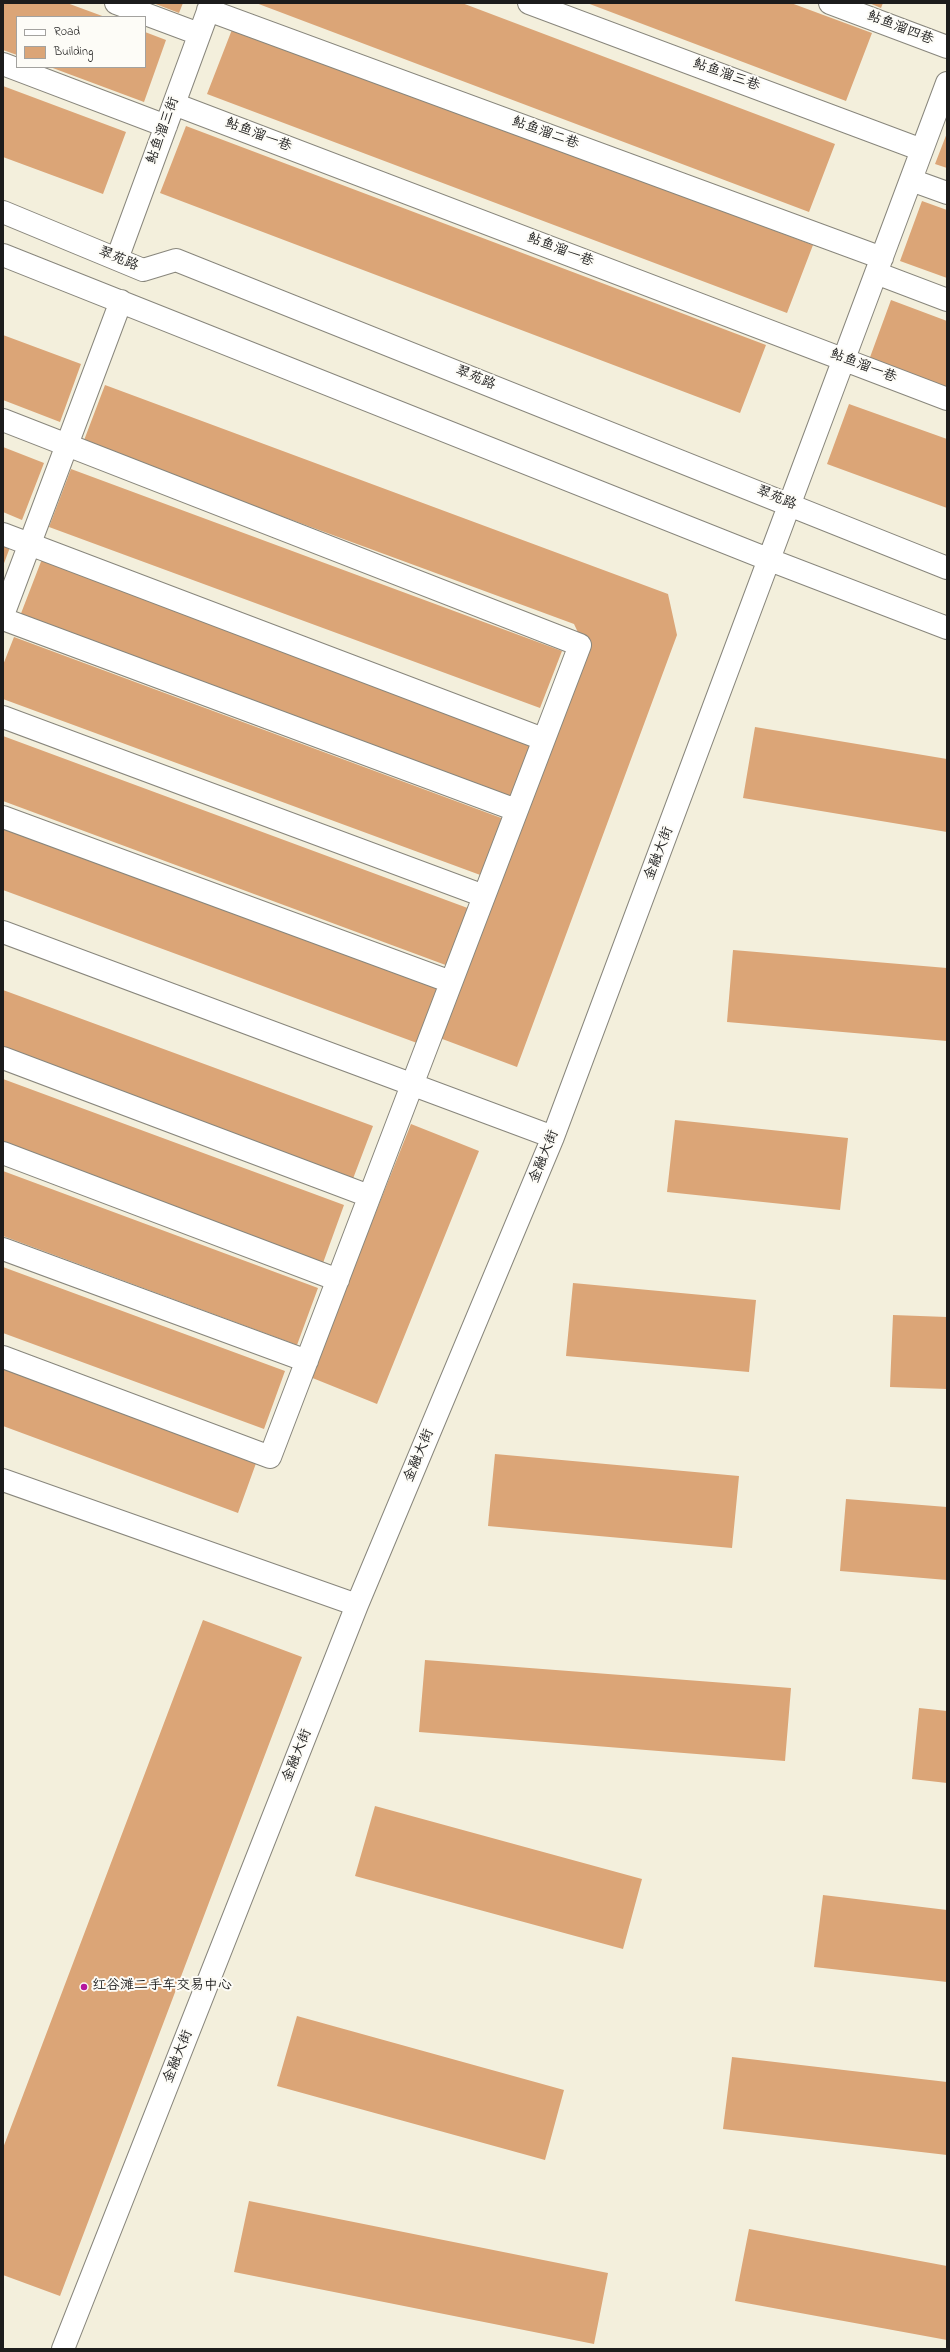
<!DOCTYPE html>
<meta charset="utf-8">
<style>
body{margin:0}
#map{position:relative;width:950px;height:2352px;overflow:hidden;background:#f3efdc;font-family:"Indie Flower",sans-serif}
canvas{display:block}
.frame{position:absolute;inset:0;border:4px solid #1c1c1c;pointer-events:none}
.legend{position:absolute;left:16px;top:16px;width:130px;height:52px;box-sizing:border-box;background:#fdfcf7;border:1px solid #a3a29f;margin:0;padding:5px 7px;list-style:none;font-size:12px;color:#1c1c1c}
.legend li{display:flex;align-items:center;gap:8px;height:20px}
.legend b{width:20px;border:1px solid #a3a29f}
</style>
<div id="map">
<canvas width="950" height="2352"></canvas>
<div class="frame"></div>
<ul class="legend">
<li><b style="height:5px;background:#fff"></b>Road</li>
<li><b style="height:11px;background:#dba577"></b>Building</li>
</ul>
</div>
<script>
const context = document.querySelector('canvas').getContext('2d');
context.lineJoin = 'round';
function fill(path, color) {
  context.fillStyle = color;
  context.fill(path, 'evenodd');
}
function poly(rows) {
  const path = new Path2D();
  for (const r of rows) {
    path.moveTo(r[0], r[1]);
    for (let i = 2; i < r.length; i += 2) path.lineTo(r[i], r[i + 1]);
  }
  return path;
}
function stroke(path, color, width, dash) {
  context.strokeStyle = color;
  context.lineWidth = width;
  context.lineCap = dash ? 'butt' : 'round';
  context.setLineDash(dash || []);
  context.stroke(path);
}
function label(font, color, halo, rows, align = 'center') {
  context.font = font + ' "Indie Flower","LXGW WenKai TC",sans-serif';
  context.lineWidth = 4;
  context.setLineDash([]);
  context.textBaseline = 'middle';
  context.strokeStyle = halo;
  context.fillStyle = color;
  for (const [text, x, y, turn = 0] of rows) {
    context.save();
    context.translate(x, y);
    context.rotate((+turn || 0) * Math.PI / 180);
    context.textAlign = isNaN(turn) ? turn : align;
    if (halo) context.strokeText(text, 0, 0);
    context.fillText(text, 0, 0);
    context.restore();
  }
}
fill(poly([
 [3,3,67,3,105,17,17,17,17,55,3,50],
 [153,3,183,3,179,13],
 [256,3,462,3,835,144,809,212],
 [587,3,791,3,872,33,846,101],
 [869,3,883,3,881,8],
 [233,27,813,245,787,313,207,94],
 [145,32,166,40,144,102,50,67,145,67],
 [3,86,126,132,103,194,3,157],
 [186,126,766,345,740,413,160,193],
 [947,133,947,168,935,164],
 [922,201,947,210,947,278,900,261],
 [891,300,947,321,947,388,869,360],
 [3,335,81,364,60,422,3,400],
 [105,385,668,594,677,635,517,1067,437,1037,583,643,574,624,83,443],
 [849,404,947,439,947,508,827,464],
 [3,447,44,463,22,520,3,512],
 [71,469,562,651,540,708,49,527],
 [3,538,12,542,3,566],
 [42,559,533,740,511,797,20,616],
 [14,637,504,819,483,876,3,699,3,665],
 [755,727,947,759,947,832,743,798],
 [3,736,473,910,451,967,3,801],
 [3,825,439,986,417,1043,3,890],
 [733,950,947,968,947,1041,727,1022],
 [3,990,373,1126,351,1184,3,1055],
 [3,1079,344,1205,323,1263,3,1145],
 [675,1120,848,1138,840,1210,667,1192],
 [411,1124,479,1151,377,1404,310,1377],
 [3,1171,318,1288,297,1345,3,1236],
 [3,1267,285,1371,264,1429,3,1333],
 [573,1283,756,1300,749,1372,566,1356],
 [893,1315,947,1317,947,1389,890,1387],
 [3,1360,259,1455,238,1513,3,1426],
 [495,1454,739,1476,732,1548,488,1526],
 [846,1499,947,1507,947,1580,840,1571],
 [203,1620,302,1657,60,2296,3,2275,3,2148],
 [425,1660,791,1688,785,1761,419,1732],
 [919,1708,947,1711,947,1783,912,1779],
 [375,1806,642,1879,623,1949,355,1876],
 [823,1895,947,1910,947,1982,814,1967],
 [297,2016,564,2090,545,2160,277,2086],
 [732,2057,947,2082,947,2155,723,2129],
 [249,2201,608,2273,594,2344,234,2272],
 [749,2229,947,2266,947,2340,735,2301]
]), '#dba577');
const minor = poly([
 [116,3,199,34],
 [529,3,922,150],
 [830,3,947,47],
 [208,10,882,258],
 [3,64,166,126],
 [174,104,947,399],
 [911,180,947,193],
 [3,212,143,270,176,260,947,568],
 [3,255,770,560,947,628],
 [117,259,211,3],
 [876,273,947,300],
 [3,420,580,645,270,1457,3,1357],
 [3,534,543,739],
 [3,615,121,301],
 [3,619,516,810],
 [3,717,484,896],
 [3,817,451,982],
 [3,932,553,1137],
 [3,1058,369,1196],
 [3,1153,338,1280],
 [3,1249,307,1361],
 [3,1480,357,1605],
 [63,2349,357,1605,553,1137,947,83]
]);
stroke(minor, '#88867c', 24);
stroke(minor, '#fff', 22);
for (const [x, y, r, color] of [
 [84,1987,4,"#b5179e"]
]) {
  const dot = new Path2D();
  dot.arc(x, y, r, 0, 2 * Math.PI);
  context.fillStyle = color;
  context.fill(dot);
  stroke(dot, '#fdfcf7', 1.5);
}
label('14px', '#1c1c1c', '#fdfcf7', [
 ["鲇鱼溜四巷",900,29,21],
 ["鲇鱼溜三巷",726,76,20],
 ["鲇鱼溜三街",164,131,-70],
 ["鲇鱼溜二巷",545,134,20],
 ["鲇鱼溜一巷",258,136,21],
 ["鲇鱼溜一巷",560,251,21],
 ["翠苑路",118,260,22],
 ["鲇鱼溜一巷",863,367,21],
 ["翠苑路",475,379,22],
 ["翠苑路",776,499,22],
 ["金融大街",660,854,-69],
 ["金融大街",545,1157,-68],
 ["金融大街",420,1456,-67],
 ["金融大街",298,1756,-68],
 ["金融大街",179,2057,-68]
]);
label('14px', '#1c1c1c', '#fdfcf7', [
 ["红谷滩二手车交易中心",92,1987]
], 'left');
</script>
